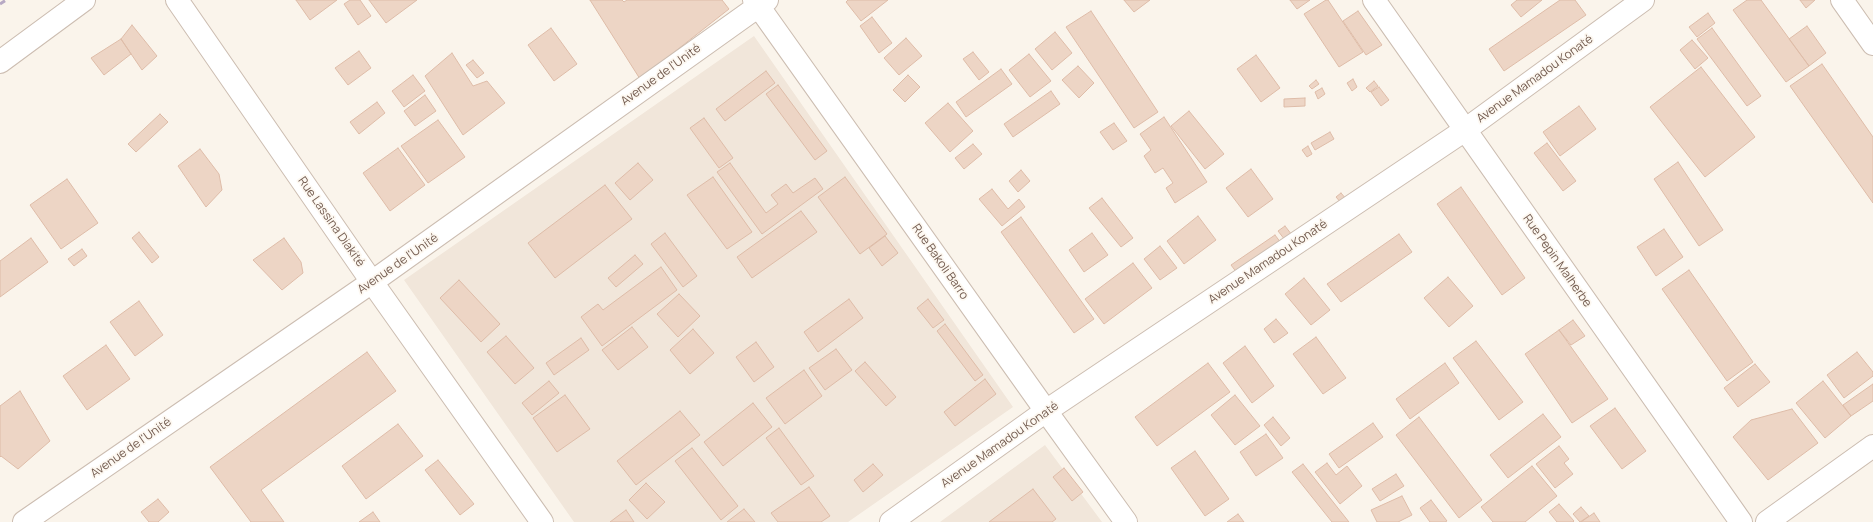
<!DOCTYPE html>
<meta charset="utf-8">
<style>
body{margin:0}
canvas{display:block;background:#faf4eb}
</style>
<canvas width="1873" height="522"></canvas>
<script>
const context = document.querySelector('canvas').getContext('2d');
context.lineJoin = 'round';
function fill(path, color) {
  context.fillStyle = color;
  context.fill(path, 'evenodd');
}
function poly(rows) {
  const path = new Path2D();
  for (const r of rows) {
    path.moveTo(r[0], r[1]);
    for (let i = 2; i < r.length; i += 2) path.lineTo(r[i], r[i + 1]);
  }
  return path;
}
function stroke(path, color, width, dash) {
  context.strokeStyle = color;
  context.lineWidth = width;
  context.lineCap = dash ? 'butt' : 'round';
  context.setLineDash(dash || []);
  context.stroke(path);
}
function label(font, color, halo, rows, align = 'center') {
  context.font = font + ' Manrope,sans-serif';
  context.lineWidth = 3.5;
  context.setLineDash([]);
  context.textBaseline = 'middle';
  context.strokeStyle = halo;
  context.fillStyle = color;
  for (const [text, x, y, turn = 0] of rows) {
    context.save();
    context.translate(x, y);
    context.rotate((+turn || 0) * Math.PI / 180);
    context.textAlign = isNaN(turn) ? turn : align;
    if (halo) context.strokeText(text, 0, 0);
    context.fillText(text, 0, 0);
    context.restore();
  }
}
fill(poly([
 [754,36,1013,407,848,522,574,522,404,280],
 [1045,445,1102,522,940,522]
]), '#f1e6da');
const building = poly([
 [296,0,337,0,310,20,296,0],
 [350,0,360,0,371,16,358,25,344,4,350,0],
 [369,0,417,0,386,23,369,0],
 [590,0,622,0,624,2,627,0,722,0,729,9,640,79,590,0],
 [848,0,888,0,861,21,846,2,848,0],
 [1124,0,1150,0,1134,12,1124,0],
 [1290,0,1310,0,1297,9,1290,0],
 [1326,0,1328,0,1363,52,1339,67,1304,14,1326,0],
 [1517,0,1542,0,1521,17,1511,5,1517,0],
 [1560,0,1575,0,1586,15,1504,71,1489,49,1560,0],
 [1747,0,1761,0,1809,66,1786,82,1733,10,1747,0],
 [1800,0,1815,0,1806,8,1800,0],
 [1091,11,1158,112,1134,128,1066,27,1091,11],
 [1358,11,1382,45,1366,55,1343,21,1358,11],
 [1708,13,1715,23,1697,37,1689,27,1708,13],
 [872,17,892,43,879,53,860,26,872,17],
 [132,25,157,56,142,70,121,39,132,25],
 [1807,26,1826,53,1809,66,1789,39,1807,26],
 [551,28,577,64,554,81,528,45,551,28],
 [1712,28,1761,96,1747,106,1697,39,1712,28],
 [1055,32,1072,53,1052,70,1035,49,1055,32],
 [906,38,922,56,899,75,884,58,906,38],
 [121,39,131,54,104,75,91,58,121,39],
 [1692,40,1708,58,1695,69,1680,50,1692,40],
 [359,51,371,68,348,85,335,68,359,51],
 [973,52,989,72,979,80,963,59,973,52],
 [452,53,473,86,487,81,505,103,463,135,425,76,452,53],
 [1029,54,1051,81,1030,97,1009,70,1029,54],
 [1256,55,1280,88,1261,102,1237,69,1256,55],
 [473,60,484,73,477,78,466,65,473,60],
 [1822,64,1873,137,1873,203,1790,86,1822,64],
 [1078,66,1094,83,1079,98,1062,80,1078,66],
 [1701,67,1755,137,1705,177,1650,107,1701,67],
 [1001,69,1012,84,966,117,956,102,1001,69],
 [766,71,775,83,725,121,716,109,766,71],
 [413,75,425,91,404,107,392,91,413,75],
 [908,75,920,87,905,102,893,90,908,75],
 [1353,79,1357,87,1352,91,1347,83,1353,79],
 [1316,80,1319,84,1312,89,1309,86,1316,80],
 [1374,81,1378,86,1370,92,1366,88,1374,81],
 [778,85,827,151,815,160,766,94,778,85],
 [1379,87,1389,100,1381,106,1371,92,1379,87],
 [1322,88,1325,94,1318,99,1315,92,1322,88],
 [1051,91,1060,104,1013,137,1004,124,1051,91],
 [425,95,436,111,415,126,404,111,425,95],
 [1305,98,1305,106,1284,107,1284,99,1305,98],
 [377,102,385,113,359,134,350,122,377,102],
 [948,103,973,131,950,152,925,123,948,103],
 [1579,106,1596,129,1560,156,1543,132,1579,106],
 [1189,111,1224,154,1205,169,1171,126,1189,111],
 [160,114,168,122,136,152,128,144,160,114],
 [1164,117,1207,182,1175,203,1166,188,1173,183,1163,168,1155,173,1144,156,1151,150,1140,134,1164,117],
 [704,118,733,158,719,168,690,128,704,118],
 [438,120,465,157,428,183,401,146,438,120],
 [1114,123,1127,141,1113,150,1100,132,1114,123],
 [1330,132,1334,139,1315,150,1311,143,1330,132],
 [1547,143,1576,181,1563,191,1534,153,1547,143],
 [973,144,982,154,964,169,955,158,973,144],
 [1308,146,1312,154,1307,157,1302,150,1308,146],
 [398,148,425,185,390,211,363,173,398,148],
 [200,149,219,174,222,190,206,207,178,166,200,149],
 [1678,162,1723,230,1699,246,1654,179,1678,162],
 [638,163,653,180,630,200,615,183,638,163],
 [730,163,766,213,778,204,771,195,786,184,793,193,815,178,823,189,762,234,717,172,730,163],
 [1251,169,1273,199,1248,217,1226,188,1251,169],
 [1021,170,1030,181,1018,192,1009,181,1021,170],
 [713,177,752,232,727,249,687,195,713,177],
 [845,177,887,234,860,254,818,197,845,177],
 [67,179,98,223,61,249,30,205,67,179],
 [605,185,632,219,555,278,528,243,605,185],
 [1461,187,1525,278,1502,295,1437,204,1461,187],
 [992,189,1008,209,1019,199,1025,207,1002,226,979,199,992,189],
 [1341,193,1347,200,1342,204,1336,197,1341,193],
 [1102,198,1133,238,1121,247,1089,208,1102,198],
 [801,211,817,232,752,278,737,257,801,211],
 [1198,216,1216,240,1184,264,1167,241,1198,216],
 [1021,217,1094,319,1074,333,1001,232,1021,217],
 [1285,226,1292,235,1285,240,1278,231,1285,226],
 [1664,229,1683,257,1656,276,1637,247,1664,229],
 [139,232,159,257,152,263,132,238,139,232],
 [665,233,697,276,683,287,651,244,665,233],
 [1092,233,1108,255,1084,272,1069,250,1092,233],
 [1399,234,1412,252,1341,302,1327,284,1399,234],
 [1275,235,1281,243,1237,273,1231,265,1275,235],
 [885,236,898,253,882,266,869,248,885,236],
 [31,238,48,262,0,297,0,261,31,238],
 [284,238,301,262,303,273,282,290,253,260,284,238],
 [1160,246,1177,268,1160,280,1144,259,1160,246],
 [82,249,87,256,74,266,68,259,82,249],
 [635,255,643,264,616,287,608,278,635,255],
 [1133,263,1152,288,1104,324,1085,299,1133,263],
 [661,267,677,290,602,346,581,317,598,304,603,310,661,267],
 [1689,270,1753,362,1727,381,1662,289,1689,270],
 [1448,277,1473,306,1449,327,1424,298,1448,277],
 [1304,278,1330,310,1311,325,1285,294,1304,278],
 [459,280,500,324,481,342,440,298,459,280],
 [679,294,700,316,678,337,657,314,679,294],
 [849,299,863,318,818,352,804,332,849,299],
 [928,299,944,320,933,328,917,308,928,299],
 [139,301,163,335,135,356,110,322,139,301],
 [1276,319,1288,333,1274,343,1264,329,1276,319],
 [1573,320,1585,336,1571,345,1559,330,1573,320],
 [945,324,983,375,975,381,937,331,945,324],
 [632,327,648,347,618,370,602,350,632,327],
 [693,329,714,353,690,374,670,350,693,329],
 [1559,330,1608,399,1572,423,1525,354,1559,330],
 [506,336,534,368,515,384,487,352,506,336],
 [1316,337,1346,378,1323,394,1293,354,1316,337],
 [581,338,589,350,554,375,546,363,581,338],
 [1476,341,1523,402,1499,420,1453,358,1476,341],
 [756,342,774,367,754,382,736,357,756,342],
 [106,345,130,379,87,410,63,376,106,345],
 [1245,346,1274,386,1252,403,1223,363,1245,346],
 [836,349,852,370,825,390,809,368,836,349],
 [367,352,396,391,261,490,284,522,251,522,210,467,367,352],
 [1857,352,1873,372,1873,376,1844,398,1827,375,1857,352],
 [865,362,896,397,886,406,855,371,865,362],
 [1208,363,1230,392,1157,446,1135,417,1208,363],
 [1445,363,1459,383,1410,419,1396,399,1445,363],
 [1755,364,1770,382,1738,407,1724,388,1755,364],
 [804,370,822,396,785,424,766,398,804,370],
 [985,379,996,394,955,426,944,412,985,379],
 [549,381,559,393,532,415,522,403,549,381],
 [1823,381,1851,416,1825,438,1796,403,1823,381],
 [1873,384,1873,401,1851,416,1843,405,1873,384],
 [20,391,50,441,18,469,1,456,0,457,0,406,20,391],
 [565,395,590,429,557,452,533,418,565,395],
 [1235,395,1260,426,1235,445,1211,415,1235,395],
 [753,403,772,427,723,466,704,442,753,403],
 [1615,408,1646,451,1622,469,1590,426,1615,408],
 [1792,409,1818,443,1768,480,1733,437,1751,420,1792,409],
 [680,411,700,435,636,485,617,461,680,411],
 [1543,414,1561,437,1508,478,1490,455,1543,414],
 [1273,417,1290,438,1281,446,1264,425,1273,417],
 [1419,417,1482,500,1459,518,1396,435,1419,417],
 [1373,423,1383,437,1339,468,1329,454,1373,423],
 [398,424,423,456,366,499,342,466,398,424],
 [779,428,814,476,801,485,766,438,779,428],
 [1266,434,1283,458,1256,476,1240,452,1266,434],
 [1559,446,1569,459,1564,463,1573,474,1555,488,1536,464,1559,446],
 [692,448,738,506,721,520,675,461,692,448],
 [1195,451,1229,499,1205,516,1171,468,1195,451],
 [438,460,474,504,460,515,425,470,438,460],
 [1327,463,1336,475,1347,466,1362,486,1340,504,1315,472,1327,463],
 [873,464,883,475,863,492,854,480,873,464],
 [1303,464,1349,522,1332,522,1292,472,1303,464],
 [1532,466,1557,496,1525,522,1493,522,1481,507,1532,466],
 [1064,468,1083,492,1072,501,1053,477,1064,468],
 [1396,474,1404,486,1380,501,1372,489,1396,474],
 [646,483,665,502,647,519,629,500,646,483],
 [809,487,830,516,821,522,778,522,771,513,809,487],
 [1033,489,1056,519,1052,522,989,522,1033,489],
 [1402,496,1412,515,1398,522,1377,522,1371,510,1402,496],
 [158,499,169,512,158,522,149,522,141,512,158,499],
 [1431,500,1447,521,1445,522,1430,522,1420,508,1431,500],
 [1559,504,1574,521,1573,522,1557,522,1549,512,1559,504],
 [1581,507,1589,516,1580,522,1573,514,1581,507],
 [744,509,755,522,727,522,744,509],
 [626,510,634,522,610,522,626,510],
 [373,512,380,522,359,522,373,512],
 [1594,513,1600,522,1581,522,1594,513],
 [1238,514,1244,522,1227,522,1238,514]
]);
fill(building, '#edd5c5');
stroke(building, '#debca8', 1);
const minor = poly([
 [177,0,372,282,542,522],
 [754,0,1046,411,1126,522],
 [1374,0,1741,522],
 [1842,0,1873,44],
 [0,62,84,0],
 [24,522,372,282,767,0],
 [891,522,1046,411,1465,130,1643,0],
 [1767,522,1873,446]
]);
stroke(minor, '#ccbdb1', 24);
stroke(minor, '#fff', 22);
stroke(poly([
 [0,4,6,0]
]), '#b7a9c4', 3, [6, 4]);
label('12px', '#735c50', '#fdf8f1', [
 ["Avenue de l'Unité",661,75,-36],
 ["Avenue Mamadou Konaté",1535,79,-36],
 ["Rue Lassina Diakité",331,222,55],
 ["Rue Pepin Malherbe",1557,261,55],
 ["Rue Bakoli Barro",940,262,55],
 ["Avenue Mamadou Konaté",1268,262,-34],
 ["Avenue de l'Unité",398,264,-35],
 ["Avenue Mamadou Konaté",1000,445,-35],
 ["Avenue de l'Unité",131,448,-35]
]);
</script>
